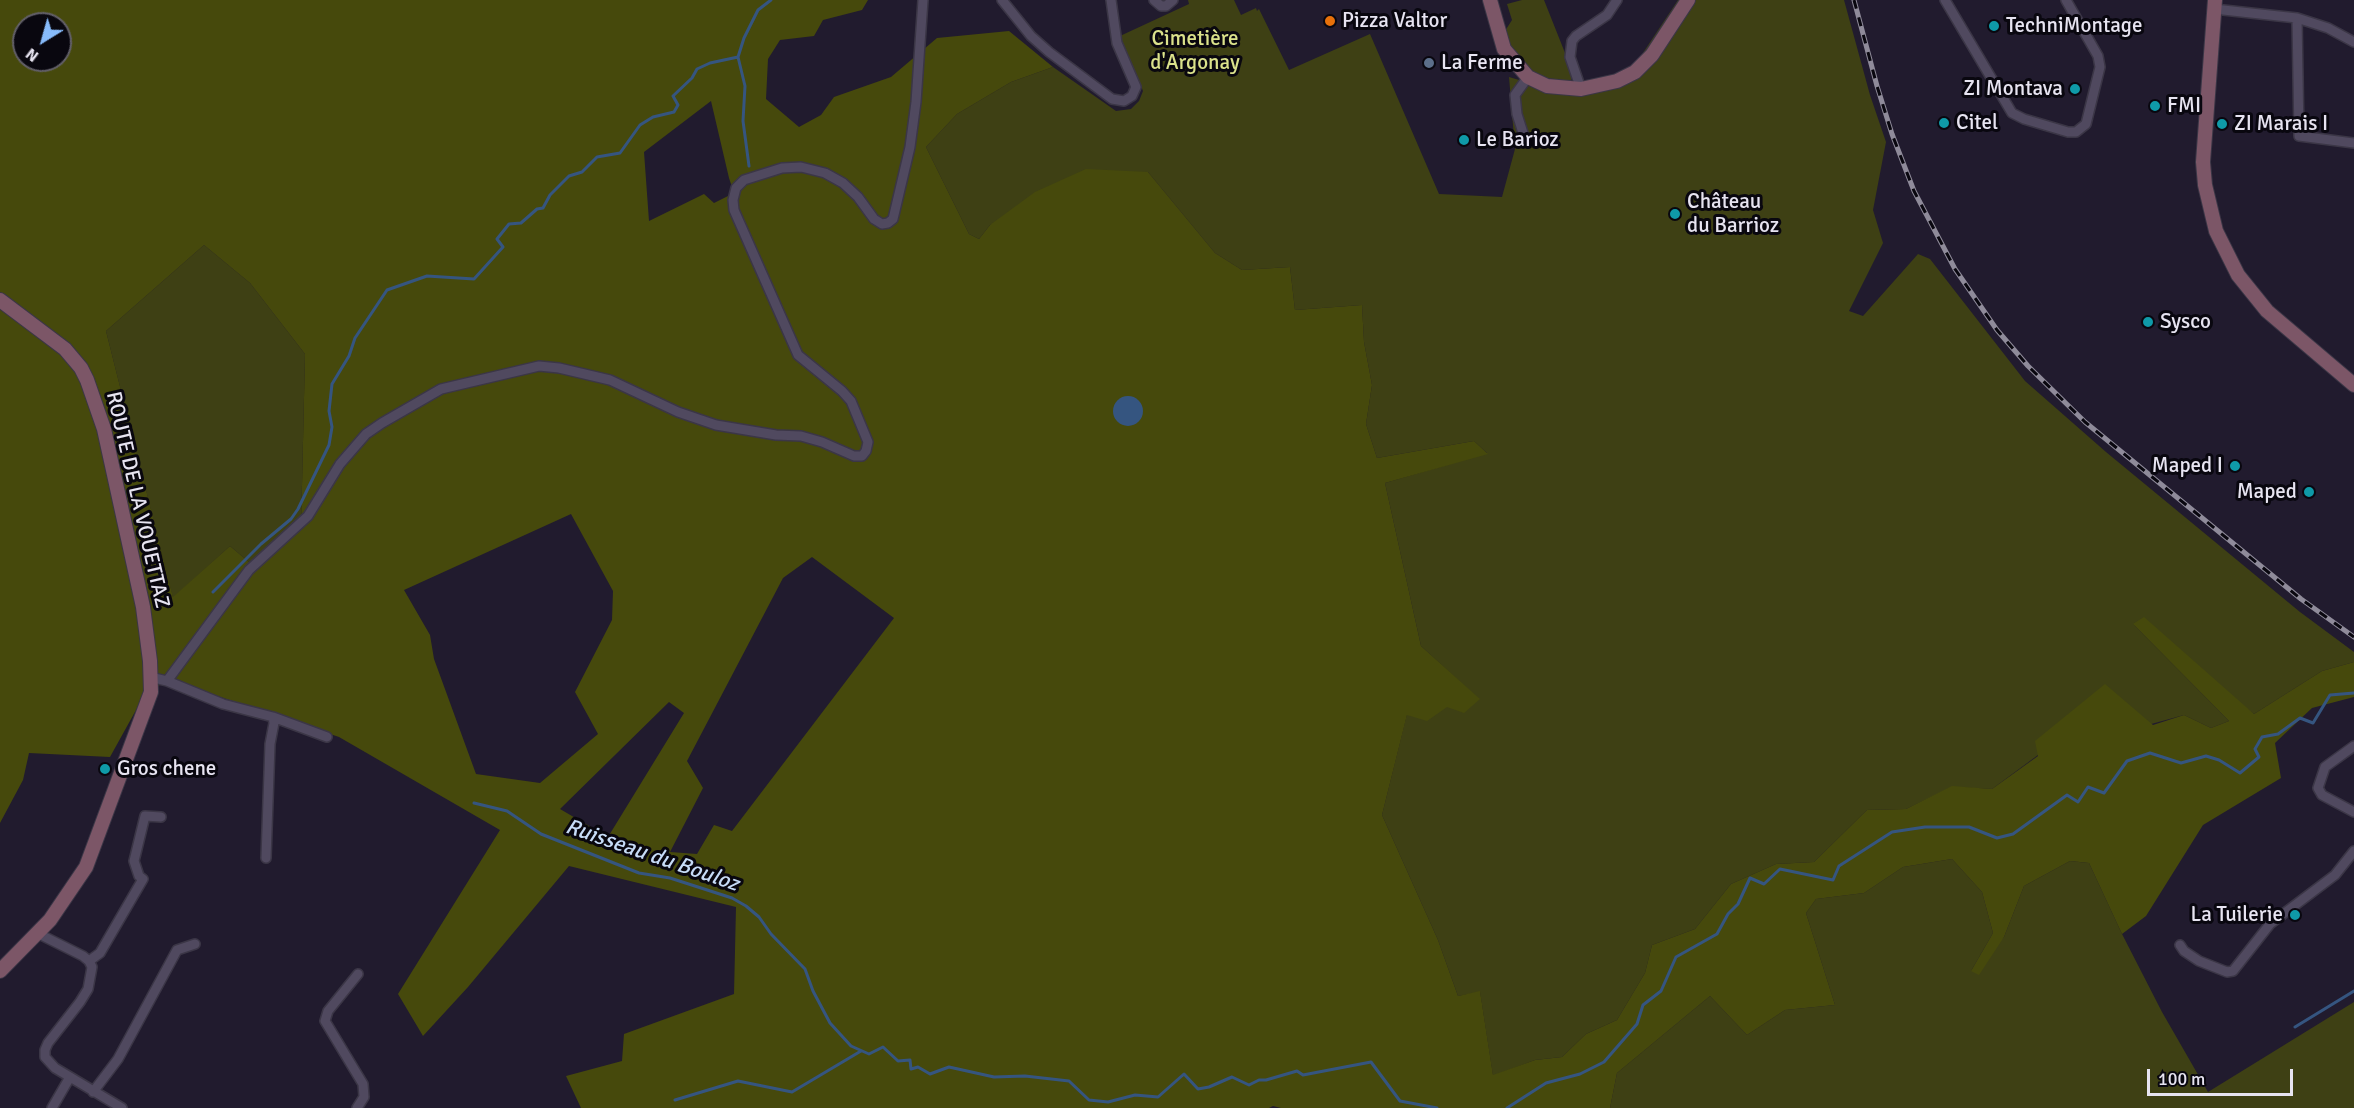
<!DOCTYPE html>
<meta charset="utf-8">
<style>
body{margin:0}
#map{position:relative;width:2354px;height:1108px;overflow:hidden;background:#211b2e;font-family:Signika,sans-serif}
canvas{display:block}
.north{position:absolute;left:12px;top:12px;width:60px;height:60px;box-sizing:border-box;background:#09070f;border:2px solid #625f69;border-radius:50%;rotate:217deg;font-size:16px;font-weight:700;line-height:24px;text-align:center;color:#e7e4f1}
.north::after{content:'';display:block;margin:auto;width:21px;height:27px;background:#87bbfb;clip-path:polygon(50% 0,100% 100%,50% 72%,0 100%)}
.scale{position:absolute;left:2147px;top:1069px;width:146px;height:27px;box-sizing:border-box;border:3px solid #e7e4f1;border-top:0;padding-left:8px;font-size:18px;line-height:21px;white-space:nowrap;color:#e7e4f1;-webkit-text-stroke:4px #09070f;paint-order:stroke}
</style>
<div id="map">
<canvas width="2354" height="1108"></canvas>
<div class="north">N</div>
<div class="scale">100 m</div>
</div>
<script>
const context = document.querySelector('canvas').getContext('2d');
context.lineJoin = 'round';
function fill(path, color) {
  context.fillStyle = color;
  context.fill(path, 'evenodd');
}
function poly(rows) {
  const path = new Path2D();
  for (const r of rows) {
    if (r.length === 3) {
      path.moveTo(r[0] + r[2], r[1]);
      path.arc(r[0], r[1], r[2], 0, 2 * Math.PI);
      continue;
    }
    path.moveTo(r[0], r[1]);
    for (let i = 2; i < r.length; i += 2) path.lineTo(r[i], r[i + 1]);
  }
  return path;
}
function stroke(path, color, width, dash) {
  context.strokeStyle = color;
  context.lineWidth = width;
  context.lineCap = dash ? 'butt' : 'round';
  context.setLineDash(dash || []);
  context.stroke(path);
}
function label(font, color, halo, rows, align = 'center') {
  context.font = font + ' Signika,sans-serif';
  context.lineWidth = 6;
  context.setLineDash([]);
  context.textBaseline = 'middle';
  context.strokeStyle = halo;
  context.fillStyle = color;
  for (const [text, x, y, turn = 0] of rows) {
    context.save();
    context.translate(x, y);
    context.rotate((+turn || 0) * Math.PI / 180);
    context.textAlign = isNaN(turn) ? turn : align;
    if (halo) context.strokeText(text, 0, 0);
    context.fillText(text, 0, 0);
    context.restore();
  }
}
fill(poly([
 [1188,0,1234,0,1241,15,1256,8,1257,11,1259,9,1289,70,1370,34,1439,194,1502,197,1515,149,1509,77,1543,87,1627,77,1678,0,1844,0,1870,95,1886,142,1873,210,1883,243,1849,311,1863,316,1918,254,1930,259,2025,381,2106,452,2300,612,2354,652,2354,662,2322,671,2254,714,2133,624,2229,721,2211,728,2184,715,2038,755,1992,789,1952,787,1906,809,1867,810,1814,862,1776,864,1731,884,1695,929,1652,945,1645,973,1617,1020,1586,1034,1562,1057,1535,1060,1493,1076,1480,992,1458,996,1438,940,1382,815,1407,714,1479,699,1421,646,1385,483,1487,453,1474,441,1377,458,1366,424,1372,385,1364,342,1362,305,1295,310,1290,267,1242,270,1215,253,1148,172,990,225,979,239,969,234,926,147,957,114,1011,82,1053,67,1116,111,1131,109,1139,101,1143,91,1120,36,1189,4],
 [1522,0,1544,0,1571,68,1571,81,1545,78,1535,74,1515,54,1507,41,1505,31,1512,20,1507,4],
 [204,245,250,283,305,354,301,529,256,568,230,546,173,598,106,331],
 [1952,859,1982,892,1993,933,1971,971,2004,937,2024,886,2070,861,2089,863,2122,934,2162,1012,2208,1092,2354,1002,2354,1108,1610,1108,1617,1073,1710,996,1747,1035,1785,1010,1835,1005,1806,913,1816,899,1864,893,1903,867]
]), '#3e4014');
fill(poly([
 [0,0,868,0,862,10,823,20,814,36,780,40,768,59,766,99,799,127,821,115,834,97,891,77,937,38,1009,31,1053,67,1011,82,957,114,926,147,969,234,979,239,990,225,1035,192,1086,169,1148,172,1215,253,1242,270,1290,267,1295,310,1362,305,1364,342,1372,385,1366,424,1377,458,1474,441,1488,454,1385,483,1421,646,1480,699,1464,713,1447,707,1427,721,1407,715,1382,815,1438,940,1458,996,1480,991,1493,1075,1535,1060,1562,1057,1586,1034,1617,1020,1645,973,1652,945,1695,929,1731,884,1776,864,1814,862,1867,810,1906,809,1952,786,1992,789,2038,756,2035,741,2105,684,2153,725,2184,715,2211,728,2229,721,2133,624,2144,617,2254,714,2322,671,2354,662,2354,697,2312,708,2275,743,2281,778,2203,825,2146,916,2122,934,2089,863,2070,861,2024,886,2004,937,1979,975,1971,971,1993,933,1982,892,1952,859,1903,867,1864,893,1816,899,1806,913,1835,1005,1785,1010,1747,1035,1710,996,1617,1073,1610,1108,1281,1108,1273,1106,1269,1108,581,1108,566,1076,622,1061,624,1034,734,994,736,907,569,866,468,987,423,1036,398,994,500,830,339,737,170,680,146,692,110,757,29,753,23,780,0,823],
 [24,24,60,24,60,60,24,60],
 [711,101,729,178,734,193,714,203,704,194,649,221,644,152],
 [204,245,250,283,305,354,301,529,256,568,230,546,173,597,106,331],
 [571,514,613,591,612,620,575,692,598,734,540,783,476,774,434,659,430,635,404,590],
 [812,557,894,618,732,831,714,825,697,854,670,852,703,788,687,761,783,578],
 [669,702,684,713,608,837,560,809]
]), '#46490c');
fill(poly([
 [1128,411,15]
]), '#355580');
stroke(poly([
 [738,57,745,86,743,121,749,166],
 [213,592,261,544,291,519,298,509,329,445,332,427,329,411,332,384,349,356,355,338,387,290,427,276,474,279,503,247,497,239,509,224,521,223,537,209,543,208,550,195,569,176,582,172,597,157,620,153,640,125,653,117,674,112,678,105,673,96,692,78,697,69,710,63,738,57,744,38,758,10,771,0],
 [474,803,507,811,541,834,639,873,670,878,732,898,746,906,759,917,771,934,805,969,813,991,830,1023,851,1046,869,1054,883,1047,898,1061,910,1060,911,1069,918,1067,930,1074,949,1067,994,1077,1025,1076,1069,1081,1089,1100,1108,1102,1135,1095,1158,1097,1184,1074,1198,1089,1209,1087,1232,1077,1249,1085,1259,1080,1266,1080,1297,1071,1303,1075,1371,1062,1400,1101,1437,1108],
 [2295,1027,2354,991],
 [675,1100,738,1081,792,1092,861,1051],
 [1507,1108,1546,1083,1580,1074,1604,1062,1637,1024,1643,1005,1661,991,1676,957,1717,934,1728,914,1738,904,1750,878,1764,884,1780,869,1833,880,1839,866,1892,832,1925,827,1969,827,1997,838,2013,834,2067,795,2078,802,2088,787,2104,793,2127,761,2150,753,2181,763,2206,756,2219,760,2240,773,2259,757,2255,749,2262,737,2278,734,2300,718,2313,723,2330,695,2354,693]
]), '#355580', 3);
const street = poly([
 [1002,0,1031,36,1049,52,1112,99,1124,101,1132,96,1136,87,1117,43,1111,0],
 [1154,0,1161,6,1166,6,1173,0],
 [1945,0,2012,113,2024,119,2068,132,2076,132,2086,124,2100,67,2098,56,2066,0],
 [2214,9,2297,18,2328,28,2354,42],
 [2297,18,2299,136,2354,143],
 [1581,89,1570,57,1572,41,1576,36,1607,15,1617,0],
 [1523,133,1517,114,1515,95,1528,77],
 [150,677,167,681,249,570,308,516,340,464,366,434,382,423,441,389,539,366,559,368,610,380,678,412,716,425,776,435,801,436,822,442,854,456,862,456,866,451,868,442,851,401,842,391,798,355,734,210,733,200,736,188,744,180,782,168,801,167,825,173,843,183,858,197,874,219,882,224,888,223,893,219,910,147,916,102,923,0],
 [167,681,223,704,273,717,327,737],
 [2354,746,2325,767,2318,788,2322,795,2354,812],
 [266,858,270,744,274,723,273,717],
 [37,933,83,956,89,961,92,967,88,989,80,1002,48,1043,45,1050,45,1057,55,1068,122,1108],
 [2180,945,2184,951,2199,961,2227,972,2233,971,2270,924,2335,875,2354,851],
 [89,961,100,953,143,879,139,876,134,861,145,816,161,817],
 [93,1092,118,1059,177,950,195,944],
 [52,1108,70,1077],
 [357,1108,364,1097,363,1084,325,1021,328,1011,358,974]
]);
const secondary = poly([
 [1490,0,1504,49,1528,77,1547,86,1581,89,1617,81,1635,72,1652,55,1688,0],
 [2215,0,2203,162,2205,185,2216,231,2238,275,2267,311,2354,385],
 [0,300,65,349,81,368,87,380,104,429,143,607,150,661,151,692,86,867,50,920,0,971]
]);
stroke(street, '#3b3646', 12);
stroke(secondary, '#3b3646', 16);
stroke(street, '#50495f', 9);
stroke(secondary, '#7c5667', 14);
const rail = poly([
 [1854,0,1877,86,1892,134,1914,191,1955,269,1997,330,2028,366,2085,422,2301,599,2354,637]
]);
stroke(rail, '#8f8b9a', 5);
stroke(rail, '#09070f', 3, [9]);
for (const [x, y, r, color] of [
 [1330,21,6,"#e8710a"],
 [1994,26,6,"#0f9aa8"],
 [1429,63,6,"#5c6f8a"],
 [2075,89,6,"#0f9aa8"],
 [2155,106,6,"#0f9aa8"],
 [1944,123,6,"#0f9aa8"],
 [2222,124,6,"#0f9aa8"],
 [1464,140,6,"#0f9aa8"],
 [1675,214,6,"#0f9aa8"],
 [2148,322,6,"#0f9aa8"],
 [2235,466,6,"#0f9aa8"],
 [2309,492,6,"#0f9aa8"],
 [105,769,6,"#0f9aa8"],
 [2295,915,6,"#0f9aa8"]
]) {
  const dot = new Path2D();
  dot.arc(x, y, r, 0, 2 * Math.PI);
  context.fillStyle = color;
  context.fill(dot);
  stroke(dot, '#09070f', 2);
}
label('21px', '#e7e4f1', '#09070f', [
 ["Pizza Valtor",1342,21],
 ["TechniMontage",2006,26],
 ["La Ferme",1441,63],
 ["ZI Montava",2063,89,"right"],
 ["FMI",2167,106],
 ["Citel",1956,123],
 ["ZI Marais I",2234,124],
 ["Le Barioz",1476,140],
 ["Château",1687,202],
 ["du Barrioz",1687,226],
 ["Sysco",2160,322],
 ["Maped I",2223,466,"right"],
 ["Maped",2297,492,"right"],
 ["Gros chene",117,769],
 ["La Tuilerie",2283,915,"right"]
], 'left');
label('21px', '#dbe28b', '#09070f', [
 ["Cimetière",1195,39],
 ["d'Argonay",1195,63]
]);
label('21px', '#e7e4f1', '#09070f', [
 ["ROUTE DE LA VOUETTAZ",137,500,77]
]);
label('italic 22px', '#c7dcf7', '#09070f', [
 ["Ruisseau du Bouloz",652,856,19]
]);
</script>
